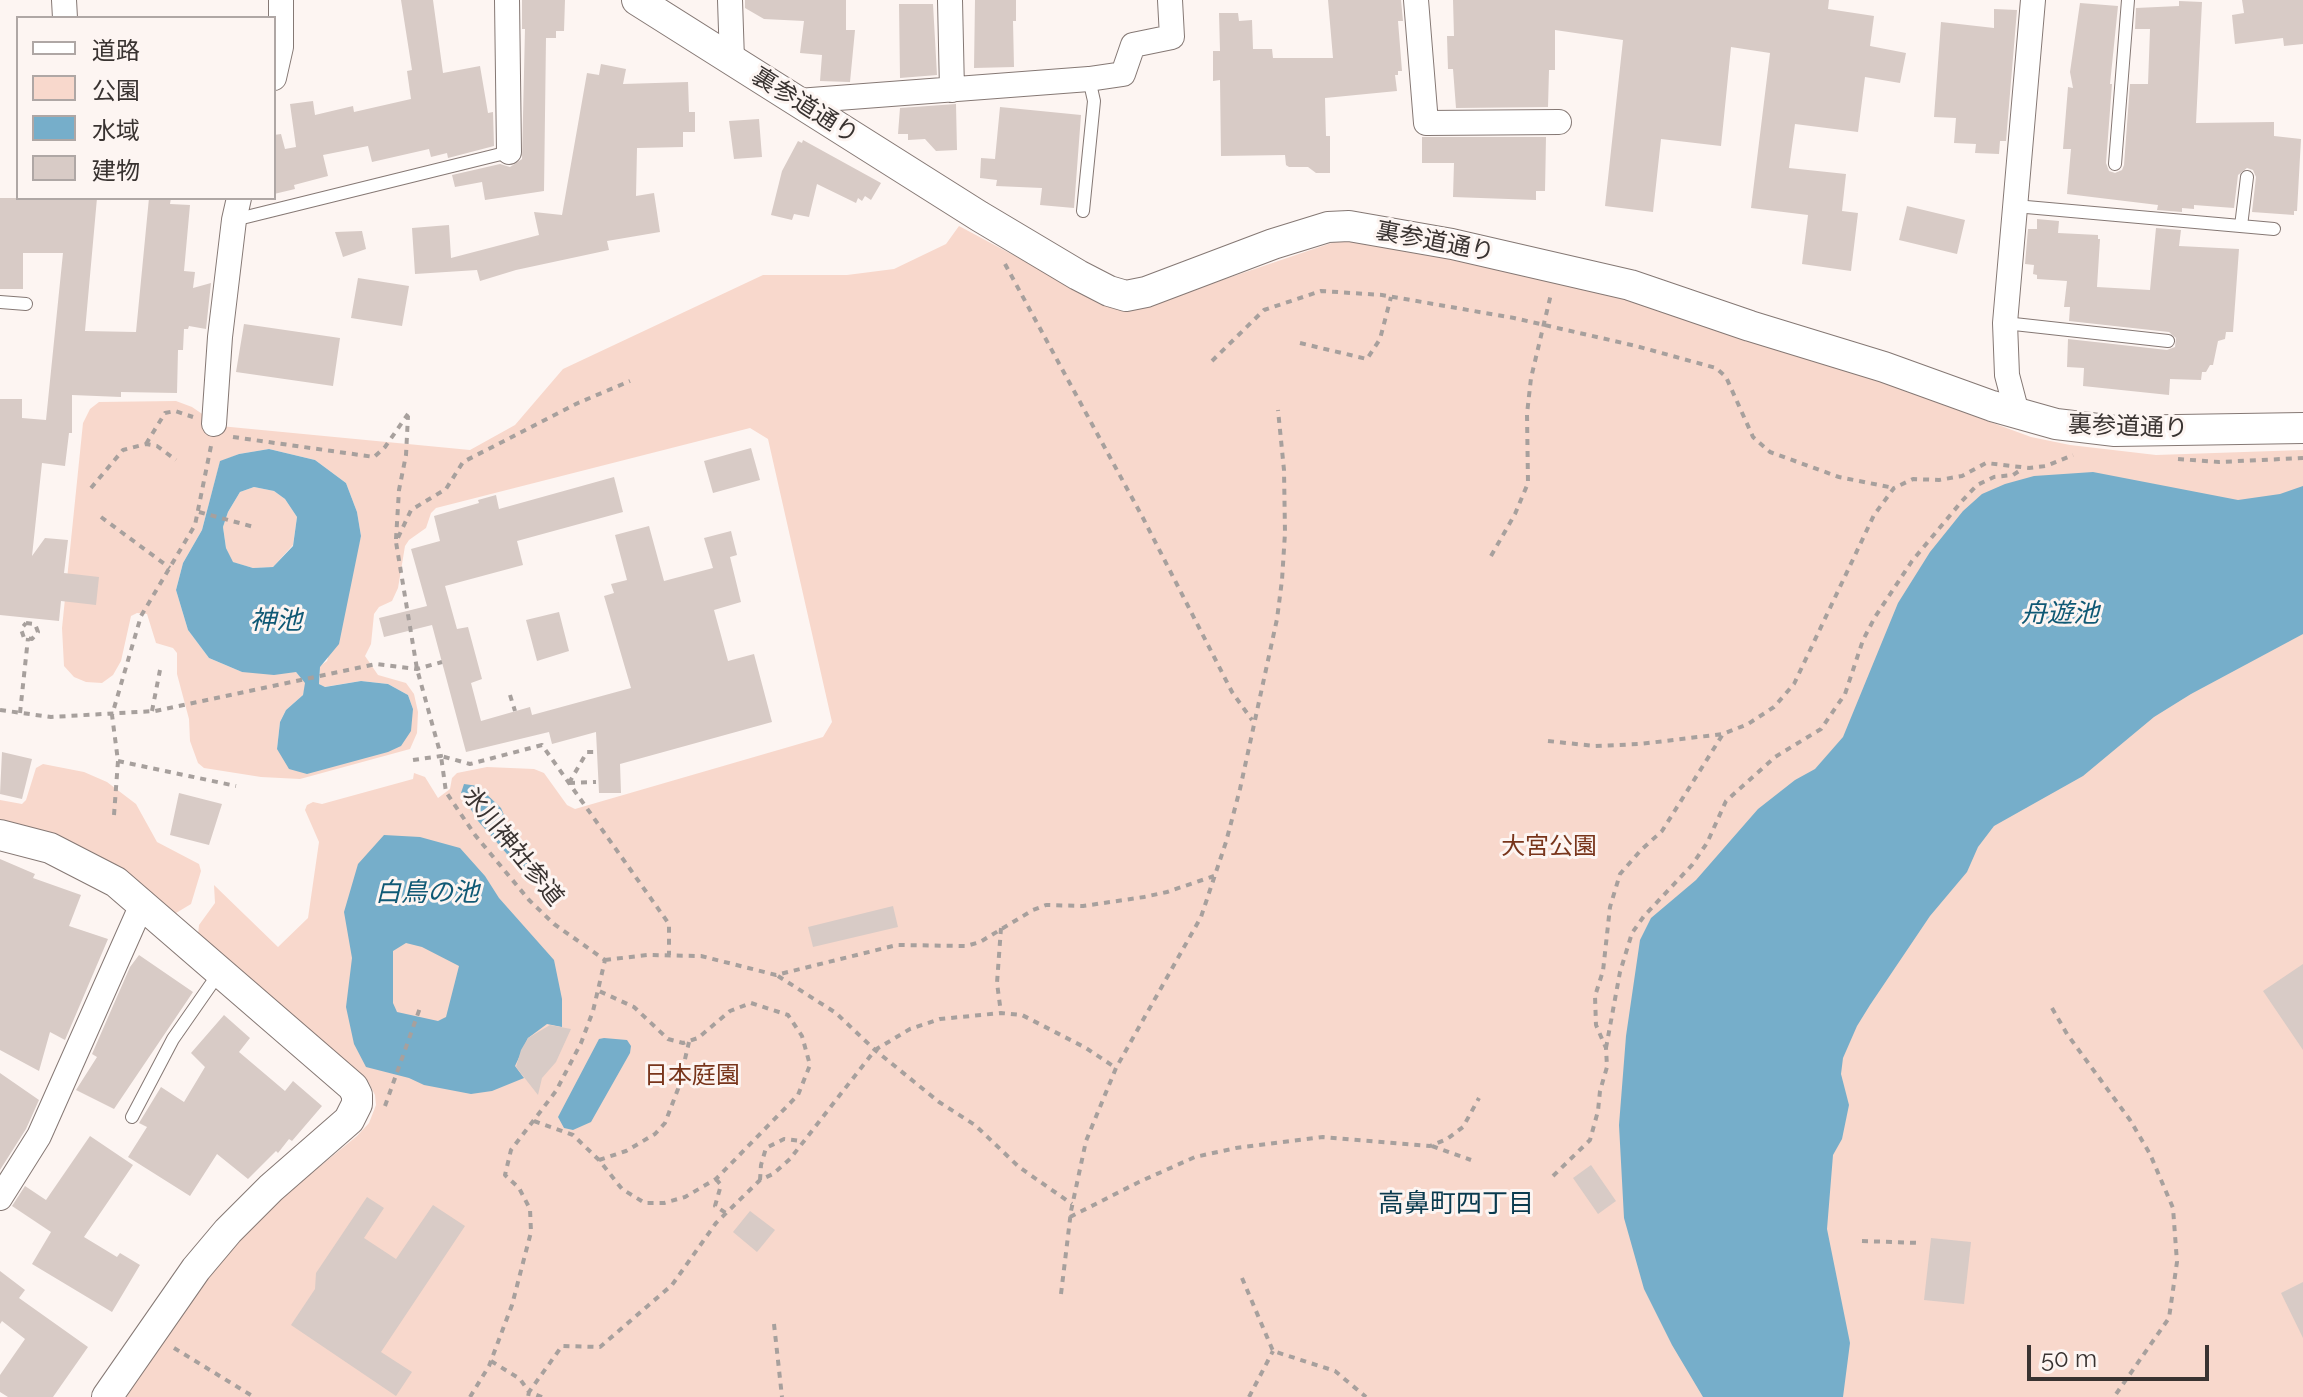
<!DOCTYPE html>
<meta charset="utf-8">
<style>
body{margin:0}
#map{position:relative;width:2303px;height:1397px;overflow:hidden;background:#fdf5f2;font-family:Raleway,"Noto Sans JP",sans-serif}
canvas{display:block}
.legend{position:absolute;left:16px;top:16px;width:260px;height:184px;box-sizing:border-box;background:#fdf5f2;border:2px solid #afa7a5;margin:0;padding:10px 14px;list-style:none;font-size:24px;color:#393331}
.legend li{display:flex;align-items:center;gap:16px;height:40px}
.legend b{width:40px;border:2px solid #afa7a5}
.scale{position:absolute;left:2027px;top:1345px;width:182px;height:36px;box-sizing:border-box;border:4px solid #393331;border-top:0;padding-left:10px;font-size:24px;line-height:28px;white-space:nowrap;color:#393331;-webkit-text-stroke:6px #fdf5f2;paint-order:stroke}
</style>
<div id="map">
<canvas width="2303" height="1397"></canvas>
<ul class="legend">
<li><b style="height:10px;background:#fff"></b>道路</li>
<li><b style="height:22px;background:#f8d8cc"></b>公園</li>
<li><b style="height:22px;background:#76aeca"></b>水域</li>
<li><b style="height:22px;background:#d8cbc6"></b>建物</li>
</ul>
<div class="scale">50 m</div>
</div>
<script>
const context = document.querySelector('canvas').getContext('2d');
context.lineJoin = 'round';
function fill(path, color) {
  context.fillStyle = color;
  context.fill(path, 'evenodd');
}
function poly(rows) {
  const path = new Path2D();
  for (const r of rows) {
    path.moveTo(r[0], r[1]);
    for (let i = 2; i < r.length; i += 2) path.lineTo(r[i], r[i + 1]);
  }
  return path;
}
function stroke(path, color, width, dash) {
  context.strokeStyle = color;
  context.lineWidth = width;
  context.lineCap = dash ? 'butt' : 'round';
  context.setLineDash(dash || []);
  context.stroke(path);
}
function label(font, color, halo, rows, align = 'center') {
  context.font = font + ' Raleway,"Noto Sans JP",sans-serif';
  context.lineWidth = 6;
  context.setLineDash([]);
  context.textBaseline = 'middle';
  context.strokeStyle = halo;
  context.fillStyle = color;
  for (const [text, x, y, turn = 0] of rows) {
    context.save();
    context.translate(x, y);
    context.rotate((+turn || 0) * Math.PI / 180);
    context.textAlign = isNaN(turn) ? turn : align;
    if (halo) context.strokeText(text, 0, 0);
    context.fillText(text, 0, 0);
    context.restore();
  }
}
fill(poly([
 [959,226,1114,309,1166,299,1349,237,1568,279,1849,370,2031,437,2070,445,2156,455,2303,450,2303,1397,120,1397,151,1349,249,1224,357,1136,369,1123,376,1105,375,1095,368,1081,343,1062,198,935,199,925,215,903,214,885,278,947,308,918,319,842,305,810,307,805,313,802,322,804,413,779,414,773,425,777,438,798,450,789,452,778,457,773,487,767,534,769,544,773,567,805,575,809,823,737,832,722,768,439,750,428,436,508,431,513,426,528,409,540,405,546,398,588,392,601,379,607,374,614,371,644,365,656,378,675,406,683,414,694,418,712,417,733,410,749,300,779,261,777,204,768,198,763,190,741,189,719,177,674,177,653,173,648,156,643,147,614,137,613,131,616,121,661,113,675,102,683,86,682,74,677,64,666,62,628,83,423,90,409,99,402,176,401,192,407,220,426,470,450,515,425,563,369,763,275,847,275,894,269,946,244],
 [269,449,315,460,346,483,357,512,361,536,327,661,320,666,319,684,324,687,361,681,388,684,408,695,413,709,277,749,280,722,286,710,303,695,306,683,296,672,242,672,209,658,188,630,176,590,183,563,202,530,220,462,239,454],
 [254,487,274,491,285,499,297,517,293,545,273,567,253,568,232,562,226,548,223,527,228,512,240,492],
 [43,764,84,772,107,782,136,804,157,842,199,864,201,871,191,904,176,913,0,825,0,800,22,804,26,800,36,768]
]), '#f8d8cc');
fill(poly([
 [269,449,315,460,346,483,357,512,361,536,339,644,320,667,319,684,325,687,361,681,388,684,408,695,413,709,411,731,401,746,388,752,307,774,289,769,277,749,280,722,286,710,303,695,305,683,296,672,274,675,242,672,209,658,188,630,176,590,183,563,202,530,220,461,239,454],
 [254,487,274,491,285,499,297,517,293,546,273,567,253,568,233,562,226,548,223,527,228,512,240,492],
 [2093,472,2238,500,2280,494,2303,486,2303,634,2191,694,2154,717,2083,776,1994,826,1978,847,1967,872,1930,916,1870,1005,1857,1026,1843,1058,1841,1074,1849,1105,1842,1139,1833,1155,1827,1229,1850,1343,1843,1397,1703,1397,1672,1345,1644,1289,1624,1218,1619,1125,1626,1036,1640,940,1651,918,1696,880,1758,809,1795,780,1815,769,1843,737,1898,603,1930,552,1963,511,1982,494,2005,484,2034,476],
 [464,784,478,786,501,808,509,827,535,864,534,877,528,878,478,821,461,793],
 [384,835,420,837,460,848,485,876,499,898,554,960,562,999,562,1027,547,1024,528,1038,515,1066,524,1078,492,1091,471,1094,424,1085,409,1078,366,1067,354,1044,346,1007,352,958,344,912,358,864],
 [406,943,422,947,459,966,446,1017,438,1021,397,1012,393,1003,393,951],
 [604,1038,627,1040,631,1046,630,1053,591,1122,573,1130,564,1128,558,1117,599,1039]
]), '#76aeca');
fill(poly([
 [401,0,433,0,443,73,480,66,488,113,493,112,494,146,448,158,447,153,431,157,429,149,372,162,368,146,323,155,328,176,294,185,295,189,274,194,274,135,281,134,285,149,296,147,290,104,313,101,315,115,353,106,354,112,411,99,407,71,412,70],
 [522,0,565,0,564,31,556,31,556,38,546,38,544,191,485,200,482,182,455,187,452,175,500,164,510,167,522,159,525,29,522,29],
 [745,0,846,0,846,30,855,30,850,82,820,81,822,55,800,53,804,21,764,19,745,8],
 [975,0,1016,0,1016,21,1013,21,1014,67,974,68],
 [1328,0,1401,0,1403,21,1398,21,1402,71,1398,71,1398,75,1395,75,1397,91,1325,98,1326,136,1330,136,1330,173,1316,173,1308,167,1289,167,1286,165,1285,155,1221,156,1220,80,1213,81,1213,51,1220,51,1219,13,1238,13,1239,21,1252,20,1253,49,1272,49,1273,58,1333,58],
 [1453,0,1829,0,1828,9,1874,16,1870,46,1906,53,1900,83,1865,77,1858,132,1795,124,1789,168,1846,174,1842,211,1858,213,1851,271,1802,264,1808,215,1751,208,1770,53,1731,47,1721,146,1661,139,1653,212,1605,206,1623,40,1555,30,1555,70,1549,70,1548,107,1456,108,1453,69,1448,69,1447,36,1454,36],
 [2242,0,2303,0,2303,44,2284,46,2283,38,2235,44,2232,15,2244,13],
 [2179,1,2202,2,2196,123,2274,122,2274,136,2301,139,2297,211,2294,211,2294,215,2252,212,2256,177,2253,170,2247,168,2238,175,2234,208,2194,205,2194,209,2182,208,2182,212,2157,210,2158,205,2067,194,2071,149,2063,149,2068,87,2073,88,2070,72,2080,3,2118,6,2110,84,2112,84,2106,163,2109,171,2115,173,2122,170,2124,165,2130,84,2148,84,2150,29,2135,29,2136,8,2179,6],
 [899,4,933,4,937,75,900,78],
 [1994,9,2017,10,2006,141,2000,141,1999,154,1975,153,1976,144,1954,143,1956,118,1934,117,1941,22,1994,28],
 [601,64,626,69,623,84,688,82,689,112,695,112,695,132,683,132,683,147,637,148,636,196,654,193,660,232,607,241,609,250,516,270,480,281,477,270,415,274,412,228,449,225,451,258,539,235,534,212,562,215,587,73,599,75],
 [956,104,957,150,936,151,925,139,908,140,908,134,898,134,900,108],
 [1000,107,1081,115,1074,208,1040,205,1042,188,996,186,997,180,980,178,981,158,995,159],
 [759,119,762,157,734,159,729,121],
 [1422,137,1546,137,1545,191,1536,191,1536,200,1453,197,1454,163,1422,163],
 [803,140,881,183,871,200,865,196,862,201,858,198,856,203,817,184,809,217,794,214,792,220,771,215,782,171,798,141,802,143],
 [0,198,97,198,85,331,136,332,149,198,171,198,170,204,190,205,184,271,195,272,193,288,211,283,206,329,189,326,188,329,184,329,183,350,178,350,177,393,121,392,121,397,72,395,72,433,69,433,65,466,42,463,32,556,45,538,68,540,64,573,99,577,96,605,61,601,59,621,0,615,0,399,22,399,22,418,46,420,63,253,23,253,23,289,0,289],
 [1907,206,1965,220,1957,254,1899,240],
 [2037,219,2059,221,2058,233,2098,235,2098,239,2100,239,2097,287,2150,290,2156,228,2181,230,2179,246,2239,249,2233,332,2226,332,2225,339,2218,341,2213,365,2210,365,2206,372,2202,372,2201,380,2170,379,2169,395,2083,386,2084,368,2067,367,2068,339,2167,350,2175,347,2176,338,2169,332,2069,321,2070,307,2064,307,2067,281,2037,279,2037,275,2033,274,2034,265,2025,264,2028,229,2037,229],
 [362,231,366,249,343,257,335,232],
 [358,278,409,286,402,326,351,318],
 [244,324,340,338,333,386,236,372],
 [751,448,760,480,713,493,704,461],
 [614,477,623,512,517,541,523,565,445,586,457,629,468,627,482,679,471,683,481,721,530,707,532,715,631,688,604,596,614,593,611,584,627,580,615,535,649,526,664,581,713,568,704,538,731,531,737,555,730,557,741,602,714,610,728,661,754,654,772,722,620,764,621,793,599,793,596,732,552,744,549,732,466,752,432,625,384,637,379,618,427,606,411,549,440,541,434,516,479,503,478,500,496,495,499,509],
 [559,612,569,651,537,661,526,620],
 [2,752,32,759,22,799,0,794],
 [179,793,222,804,209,845,170,835],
 [0,859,35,874,33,878,81,895,69,926,108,939,65,1040,50,1032,39,1071,0,1050],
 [893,906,898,927,813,947,808,927],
 [139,955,193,992,114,1109,76,1090,97,1057,92,1054,130,967],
 [2303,964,2303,1050,2263,991],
 [224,1015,250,1038,239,1052,285,1091,293,1081,322,1106,292,1141,289,1139,278,1153,276,1151,248,1179,217,1154,190,1196,128,1157,147,1127,139,1123,161,1087,184,1102,205,1067,191,1053],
 [550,1025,571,1029,556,1062,542,1078,538,1095,516,1067,521,1050,528,1038],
 [0,1073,39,1100,26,1129,0,1170],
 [90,1136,133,1165,84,1237,117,1257,120,1253,140,1265,112,1312,32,1264,51,1232,12,1206,25,1186,46,1200],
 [1591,1165,1616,1201,1598,1214,1573,1178],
 [367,1197,384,1208,364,1238,396,1259,433,1205,465,1226,381,1352,412,1372,396,1396,291,1325,315,1289,316,1273],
 [750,1211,775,1230,757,1252,733,1232],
 [1931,1238,1971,1242,1964,1304,1924,1300],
 [0,1271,25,1290,19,1298,88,1347,53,1397,8,1397,0,1392,0,1375,25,1339,2,1321,0,1324],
 [2303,1282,2303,1338,2281,1293]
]), '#d8cbc6');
const service = poly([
 [2115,164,2128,0],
 [2015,206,2274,229],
 [1083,211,1094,101,1089,79],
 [234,220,509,152],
 [2241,226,2247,177],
 [0,302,26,304],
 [2005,323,2168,341],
 [132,1117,173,1039,219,973]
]);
const minor = poly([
 [64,0,65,18],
 [507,0,509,152],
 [730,0,732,60],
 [950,0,952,90],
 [1416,0,1426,123,1559,122],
 [274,78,281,47,281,0],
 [798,101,1089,79,1123,74,1133,45,1172,37,1170,0],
 [2017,413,2007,375,2005,323,2033,0],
 [214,424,220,337,234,220,239,198],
 [0,1198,39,1136,143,902]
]);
const tertiary = poly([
 [637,0,979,216,1078,275,1109,291,1126,296,1146,292,1273,244,1328,227,1349,226,1452,244,1630,285,1750,326,1884,367,1992,406,2056,424,2115,431,2303,428],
 [0,835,50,848,116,882,353,1087,357,1095,357,1104,349,1120,271,1188,228,1231,196,1269,107,1397]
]);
stroke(service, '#857874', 14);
stroke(minor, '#857874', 26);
stroke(tertiary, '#857874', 32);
stroke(poly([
 [1005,264,1143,518,1232,692,1252,720],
 [1300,343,1367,359,1380,339,1391,297],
 [1212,361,1264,310,1321,291,1382,295,1514,318,1636,346,1716,368,1726,377,1753,437,1770,452,1839,477,1894,488],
 [233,437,374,457,385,447,408,414],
 [146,444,165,413,175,411,193,417],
 [2178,459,2219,462,2303,458],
 [91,488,123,450,146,444,157,446,176,460],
 [199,512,254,527],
 [101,517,170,568],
 [396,539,399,490,406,455,408,416],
 [1491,556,1515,514,1528,483,1527,414,1531,378,1551,294],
 [26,623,35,624,38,632,32,639,24,638,21,629,26,623],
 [510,695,515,711],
 [0,710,51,717,155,711,376,664,417,669,442,662],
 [152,711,160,670],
 [20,713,28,638],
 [1548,741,1595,746,1640,744,1723,734],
 [413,760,441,756,417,669,396,542,411,510,446,489,463,462,578,403,630,381],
 [118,761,236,786],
 [569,783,587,752,594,752],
 [569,783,596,782],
 [114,815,118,761,112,715,141,616,195,525,211,446],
 [1001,928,997,983,1001,1013],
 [605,960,647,955,701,956,776,975,897,945,966,946,980,942,1033,910,1046,905,1083,906,1144,897,1167,892,1214,876],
 [778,976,836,1013,875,1050,939,1102,975,1125,1019,1167,1072,1204],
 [2052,1008,2067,1034,2130,1120,2150,1154,2173,1208,2177,1262,2169,1318,2114,1397],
 [1606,1048,1620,972,1632,933,1644,916,1692,865,1707,843,1726,801,1775,757,1821,729,1845,694,1863,640,1875,617,1912,561,1962,501,1977,485,1994,477,2013,475,2022,469],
 [385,1106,421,1005],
 [534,1121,573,1135,599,1160,622,1189,645,1203,664,1203,685,1197,716,1179,798,1095,810,1065,802,1036,788,1015,751,1003,730,1011,698,1038,683,1043,668,1039,634,1007,597,990],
 [1432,1146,1471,1160],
 [599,1160,626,1151,655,1134,665,1123,678,1089,689,1042],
 [1553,1176,1590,1140,1598,1111,1600,1091,1607,1067,1606,1048,1596,1025,1595,996,1603,971,1610,907,1620,874,1641,850,1662,831,1723,734,1748,724,1774,707,1794,684,1874,515,1894,488,1913,479,1939,480,1962,476,1986,463,2029,468,2046,466,2073,455],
 [716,1179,721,1185,715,1206,726,1213],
 [760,1180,761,1165,766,1148,784,1139,801,1141],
 [1070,1217,1139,1182,1195,1157,1236,1148,1323,1137,1430,1146,1447,1139,1463,1127,1479,1098],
 [1862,1241,1921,1243],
 [1242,1278,1273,1351,1335,1371,1366,1397],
 [1061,1294,1071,1211,1086,1141,1116,1068,1201,917,1226,842,1240,789,1277,619,1282,580,1285,533,1284,470,1278,410],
 [774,1324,782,1397],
 [174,1348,254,1397],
 [491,1361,520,1379,529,1392,528,1397],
 [470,1397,489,1366,512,1305,531,1232,530,1209,519,1188,505,1175,511,1150,556,1091,581,1043,593,1011,605,960,554,924,529,900,475,835,446,792,441,756,470,764,542,745,669,924,669,955],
 [542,1397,529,1392,562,1346,600,1347,672,1285,716,1223,760,1180,773,1174,790,1159,875,1050,910,1029,940,1019,1001,1013,1022,1015,1086,1048,1116,1068],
 [1249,1397,1273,1351]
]), '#a7a09d', 4, [6, 6]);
stroke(service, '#fff', 12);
stroke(minor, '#fff', 24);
stroke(tertiary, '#fff', 30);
label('24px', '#393331', '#fdf5f2', [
 ["裏参道通り",805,106,32],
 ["裏参道通り",1435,242,11],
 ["裏参道通り",2128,427,2],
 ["氷川神社参道",513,847,51]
]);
label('24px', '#78351b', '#fdf5f2', [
 ["大宮公園",1549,847],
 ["日本庭園",692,1076]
]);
label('italic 26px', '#105975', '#fdf5f2', [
 ["舟遊池",2060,614],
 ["神池",276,621],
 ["白鳥の池",427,893]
]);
label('26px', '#093a4e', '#fdf5f2', [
 ["高鼻町四丁目",1456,1204]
]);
</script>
